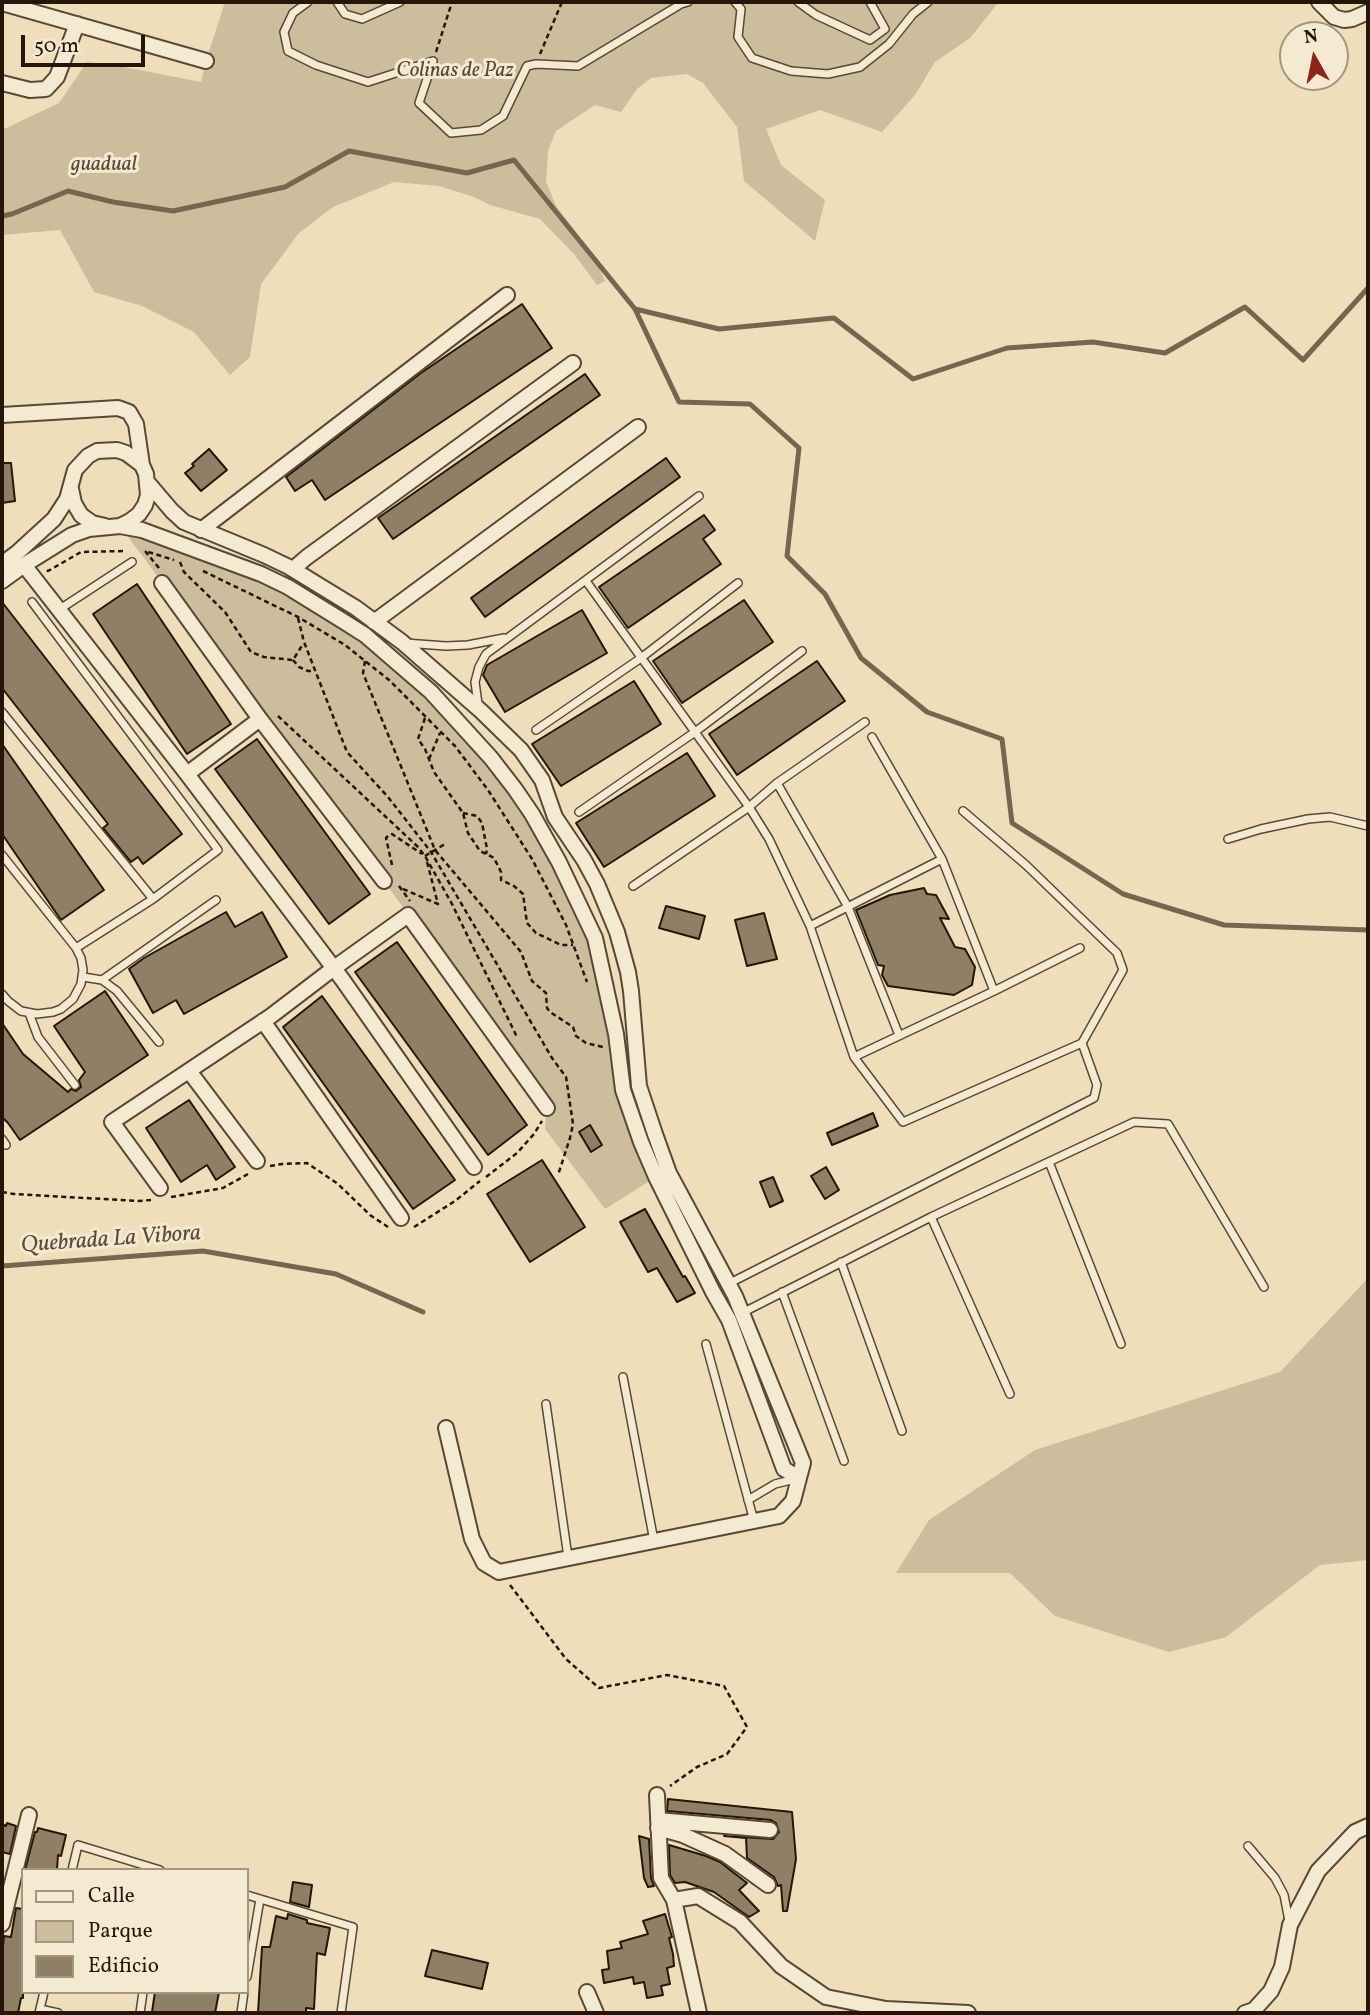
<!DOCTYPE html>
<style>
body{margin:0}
#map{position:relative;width:1370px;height:2015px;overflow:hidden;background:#eedfba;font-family:Vollkorn,serif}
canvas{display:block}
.frame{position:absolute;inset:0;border:4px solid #261609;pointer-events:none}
.legend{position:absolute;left:21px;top:1868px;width:228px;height:126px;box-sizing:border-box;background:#f4ead2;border:2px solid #a29582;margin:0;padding:9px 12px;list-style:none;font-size:21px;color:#261609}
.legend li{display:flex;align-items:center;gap:14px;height:35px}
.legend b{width:35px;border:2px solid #a29582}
.north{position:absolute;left:1279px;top:21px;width:70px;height:70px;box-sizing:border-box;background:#f4ead2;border:2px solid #a29582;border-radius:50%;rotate:351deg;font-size:19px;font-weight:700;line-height:28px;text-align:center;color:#261609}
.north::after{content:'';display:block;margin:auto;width:24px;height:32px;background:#8f2418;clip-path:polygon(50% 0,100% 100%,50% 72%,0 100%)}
.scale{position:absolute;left:21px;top:35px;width:124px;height:32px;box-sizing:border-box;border:4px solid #261609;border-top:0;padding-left:9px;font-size:21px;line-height:24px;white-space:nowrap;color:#261609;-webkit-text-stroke:5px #f4ead2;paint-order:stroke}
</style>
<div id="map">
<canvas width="1370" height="2015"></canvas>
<div class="frame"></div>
<ul class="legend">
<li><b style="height:9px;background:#f4ead2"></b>Calle</li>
<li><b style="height:19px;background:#ccbd9c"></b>Parque</li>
<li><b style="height:19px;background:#8e7f65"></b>Edificio</li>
</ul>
<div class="north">N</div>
<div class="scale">50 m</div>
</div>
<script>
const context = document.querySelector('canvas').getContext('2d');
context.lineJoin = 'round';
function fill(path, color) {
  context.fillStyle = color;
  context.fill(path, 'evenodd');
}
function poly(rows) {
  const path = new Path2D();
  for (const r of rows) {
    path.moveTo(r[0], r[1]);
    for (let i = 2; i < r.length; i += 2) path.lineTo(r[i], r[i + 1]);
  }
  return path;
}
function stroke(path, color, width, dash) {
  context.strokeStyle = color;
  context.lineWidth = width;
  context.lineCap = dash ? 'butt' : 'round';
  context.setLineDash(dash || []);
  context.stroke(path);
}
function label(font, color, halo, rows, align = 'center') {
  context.font = font + ' Vollkorn,serif';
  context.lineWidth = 6;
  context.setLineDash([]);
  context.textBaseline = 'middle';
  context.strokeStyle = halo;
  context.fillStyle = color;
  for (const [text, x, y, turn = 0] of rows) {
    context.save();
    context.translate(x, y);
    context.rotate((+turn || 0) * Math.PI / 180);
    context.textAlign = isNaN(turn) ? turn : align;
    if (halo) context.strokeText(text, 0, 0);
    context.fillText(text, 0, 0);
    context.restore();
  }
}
fill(poly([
 [225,2,997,2,998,3,970,38,935,62,915,95,882,132,820,110,766,129,781,165,825,200,815,241,744,181,737,127,703,83,687,74,651,78,637,89,621,112,595,105,556,131,548,151,546,181,556,206,593,254,605,281,597,285,574,254,540,219,490,205,474,197,439,186,394,182,333,207,299,233,261,284,250,357,230,375,194,332,142,306,94,292,60,230,2,235,2,130,59,103,87,62,119,66,201,82,206,61],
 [120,526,232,562,365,635,491,758,586,916,623,1090,656,1177,605,1209,545,1129,547,1107,384,881],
 [1368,1278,1368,1560,1320,1565,1226,1637,1169,1652,1055,1616,1010,1573,896,1573,929,1520,1035,1450,1280,1372]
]), '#ccbd9c');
stroke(poly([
 [2,216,12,214,68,191,113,202,173,211,285,187,349,151,467,173,514,160,635,309,719,329,834,318,913,379,1007,348,1093,342,1165,353,1245,307,1303,360,1368,288],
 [635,309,679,402,750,404,799,448,787,556,825,594,861,658,927,712,1002,739,1012,823,1123,894,1224,925,1368,930],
 [2,1266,203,1251,336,1274,423,1312]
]), '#75664f', 5);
const building = poly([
 [522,304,552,348,325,500,312,480,295,491,286,477,421,373,522,304],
 [585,374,600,395,393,539,378,518,585,374],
 [209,449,227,470,201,491,185,473,194,466,192,464,209,449],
 [666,458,680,477,485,617,471,598,666,458],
 [2,463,11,463,15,501,2,503,2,463],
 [704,515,715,530,703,539,721,564,628,628,599,587,704,515],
 [137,584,231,724,187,754,93,614,137,584],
 [744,600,773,642,682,703,653,661,744,600],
 [2,602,182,834,143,864,138,857,131,862,103,828,108,824,2,688,2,602],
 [582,610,607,653,505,712,483,675,487,665,582,610],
 [817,661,845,701,737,775,709,734,817,661],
 [634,681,661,724,561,786,532,744,634,681],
 [257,739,370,894,329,924,215,769,257,739],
 [2,744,104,890,61,920,2,834,2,744],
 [687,753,715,796,604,867,576,823,687,753],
 [924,888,927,894,936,895,949,919,940,918,955,947,965,949,975,967,972,985,954,995,888,986,882,975,884,966,878,965,856,910,890,895,924,888],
 [666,906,705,916,699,939,659,928,666,906],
 [226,912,235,927,262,912,287,957,184,1014,176,1000,153,1013,129,969,144,958,226,912],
 [764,913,777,959,747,966,735,920,764,913],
 [397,942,527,1125,488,1155,355,972,397,942],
 [105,991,148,1055,20,1140,8,1123,2,1117,2,1023,23,1054,68,1092,71,1089,76,1091,81,1087,79,1080,85,1072,54,1026,105,991],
 [322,996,455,1180,413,1209,283,1027,322,996],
 [189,1100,235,1167,216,1180,207,1165,181,1182,146,1128,189,1100],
 [873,1113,878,1126,832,1145,827,1133,873,1113],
 [590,1125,602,1145,591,1152,579,1132,590,1125],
 [542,1160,585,1227,530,1262,487,1194,542,1160],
 [826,1167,839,1190,825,1199,811,1176,826,1167],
 [773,1177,783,1201,770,1207,760,1182,773,1177],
 [645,1209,683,1277,685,1276,695,1293,677,1302,657,1268,648,1272,620,1222,645,1209],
 [668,1799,792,1812,796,1859,787,1911,783,1911,781,1885,778,1886,774,1877,747,1858,746,1838,724,1836,773,1839,779,1832,776,1823,771,1820,667,1811,668,1799],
 [7,1823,16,1826,10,1854,2,1852,2,1824,6,1826,7,1823],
 [38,1828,66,1835,61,1856,58,1855,57,1870,25,1870,35,1832,37,1832,38,1828],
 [639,1836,649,1839,651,1878,654,1886,648,1887,644,1878,639,1836],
 [669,1845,706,1856,720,1862,734,1873,747,1883,739,1890,759,1911,749,1917,714,1892,685,1882,675,1883,670,1875,669,1845],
 [293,1882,312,1885,309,1907,290,1902,293,1882],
 [16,1908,23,1909,23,1998,21,1998,18,2013,2,2013,2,1957,4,1936,11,1937,16,1908],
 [288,1914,307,1920,307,1923,330,1928,325,1955,317,1953,314,2009,306,2008,306,2013,258,2013,262,1947,270,1947,276,1916,287,1919,288,1914],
 [665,1914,672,1937,669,1938,673,1954,674,1966,667,1968,670,1984,661,1986,663,1995,647,1998,644,1982,634,1984,633,1977,604,1983,602,1970,609,1969,607,1951,622,1948,620,1942,648,1934,643,1921,665,1914],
 [432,1950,488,1963,482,1989,425,1976,432,1950],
 [155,1992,219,1992,215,2013,164,2013,152,2012,155,1992]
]);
fill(building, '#8e7f65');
stroke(building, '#261609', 2);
const lane = poly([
 [308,2,293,13,284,32,288,51,316,65,368,82,433,61],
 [337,2,345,14,362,19,400,2],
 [735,2,741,9,738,37,752,58,791,71,828,74,860,67,889,44,913,14,928,2],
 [798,2,816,15,870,40,885,29,870,2],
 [433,61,419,103,451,133,481,130,503,116,527,66,536,64,578,66,681,4,688,2],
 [586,581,749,807,769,839,810,926,854,1057,903,1122,1082,1043],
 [32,602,218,850,153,899,76,948],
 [60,609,132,562],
 [405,643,446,646,468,645,504,638],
 [478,704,475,682,479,667,486,654,699,496],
 [2,712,153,899],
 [536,730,641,658,738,583],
 [872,737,942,859,994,991],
 [777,783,848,907,899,1035],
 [579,812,695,732,802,651],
 [1228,839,1261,829,1308,819,1330,817,1368,826],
 [2,855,76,948,81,958,83,970,81,984,73,999,61,1009,53,1012,37,1014,21,1011,8,1001,2,994],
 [633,886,749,807,777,783,865,722],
 [810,926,942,859],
 [83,977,102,980,117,991,159,1042],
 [102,980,216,900],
 [29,1013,38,1037,75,1085],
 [854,1057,994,991,1080,948],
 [2,1139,6,1145],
 [1049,1162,1121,1344],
 [931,1217,1010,1394],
 [841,1262,902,1431],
 [728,1284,1094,1098,1097,1085,1082,1043,1123,970,1117,953,1026,865,963,811],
 [782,1292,844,1461],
 [742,1313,931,1217,1134,1122,1168,1124,1264,1287],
 [706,1344,754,1521],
 [623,1377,654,1541],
 [546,1404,568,1557],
 [748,1500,775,1484,799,1478],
 [1248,1846,1275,1878,1284,1895,1289,1921],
 [72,1870,78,1845,160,1870],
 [247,1895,353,1927,341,2013],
 [247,1977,260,1899],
 [40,2009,58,2013],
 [39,2013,44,1992],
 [140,2013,143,1992],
 [241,2013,244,1992]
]);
const street = poly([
 [1319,2,1334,17,1344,20,1352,19,1368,12],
 [2,3,206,61],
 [2,83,30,90,46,89,57,77,77,24],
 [2,415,118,408,129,412,136,424,142,465],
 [71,489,74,503,81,515,92,523,105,526],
 [120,526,142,530,261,574,288,587,343,621,365,635,431,692,491,758,515,789,532,814,559,862,595,938,616,1034,623,1090,641,1142,656,1177,713,1292,729,1320,784,1469,799,1478,803,1463,735,1296,669,1173,655,1134,639,1086,631,991,628,972,617,932,597,884,584,860,555,817,542,780,521,750,481,711,402,642,356,608,289,567,264,555,184,522,172,511,149,484],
 [201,530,507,295],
 [2,564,18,552,54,519,67,499,75,470,88,456,97,451,117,450,126,453,142,465,146,474,148,495,145,505,139,514,130,521,120,526,89,529,72,535,24,565,2,581],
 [24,565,187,774,342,979,474,1167],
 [293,569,307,557,573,363],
 [162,583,260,719,384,881],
 [374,622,638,427],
 [187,774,260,719],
 [263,1021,401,1218],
 [189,1071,257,1161],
 [160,1188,112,1122,271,1016,334,968,408,915,547,1108],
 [446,1428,472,1539,484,1563,499,1572,779,1516,793,1501,799,1478],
 [657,1795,661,1878,674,1900,699,2013],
 [658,1820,770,1830],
 [658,1828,683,1835,725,1854,768,1885],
 [674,1900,698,1896,740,1922,781,1966,826,1997,886,2009,968,2013],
 [2,1924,29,1815],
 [587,1992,596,2013],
 [1245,2013,1254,2010,1271,1991,1282,1967,1290,1925,1318,1871,1355,1832,1368,1826]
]);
stroke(lane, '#584835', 10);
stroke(street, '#584835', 18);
stroke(poly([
 [436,52,452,2],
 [540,54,562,2],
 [180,562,184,572,225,612,251,652,264,657,293,660,303,644],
 [159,568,145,551,174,560],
 [47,570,48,571,81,552,126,551],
 [203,571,298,617,345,645,389,680,455,746,488,790,532,859,566,925,587,982],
 [298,618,304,642,347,752,388,797,431,852,552,1058,566,1077,573,1124,570,1138,558,1175],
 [293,660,299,667,308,671,314,671],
 [365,661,363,673,435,850,521,952,532,981,546,993,547,1008,550,1012,573,1027,576,1036,586,1043,603,1047],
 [278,716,418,847,425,856,452,904,517,1037],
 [425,718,418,739,425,749,434,772,463,813,468,833,480,851,494,858,501,872,501,880,514,886,523,894,527,923,536,933,561,945,573,945],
 [429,759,440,733],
 [463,813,477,816,482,823,487,849,486,854],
 [425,856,445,844],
 [392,865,386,838,389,835,392,834,422,854],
 [399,886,410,901],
 [403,889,438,904,427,862],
 [270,1166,282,1164,307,1163,338,1184,370,1215,388,1227],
 [486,1177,517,1153,534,1134,542,1121],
 [2,1192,14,1194,138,1201,151,1200],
 [171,1197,223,1188,248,1174],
 [414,1227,455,1201,480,1181],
 [510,1585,566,1659,599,1688,667,1675,724,1686,747,1727,727,1754,697,1767,670,1786]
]), '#261609', 2.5, [5, 3.5]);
stroke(lane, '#f4ead2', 7);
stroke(street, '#f4ead2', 14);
label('italic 21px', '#584835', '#f4ead2', [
 ["Colinas de Paz",455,72],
 ["guadual",104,166]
]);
label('italic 23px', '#5b4b38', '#f4ead2', [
 ["Quebrada La Vibora",111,1241,-4]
]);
</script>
